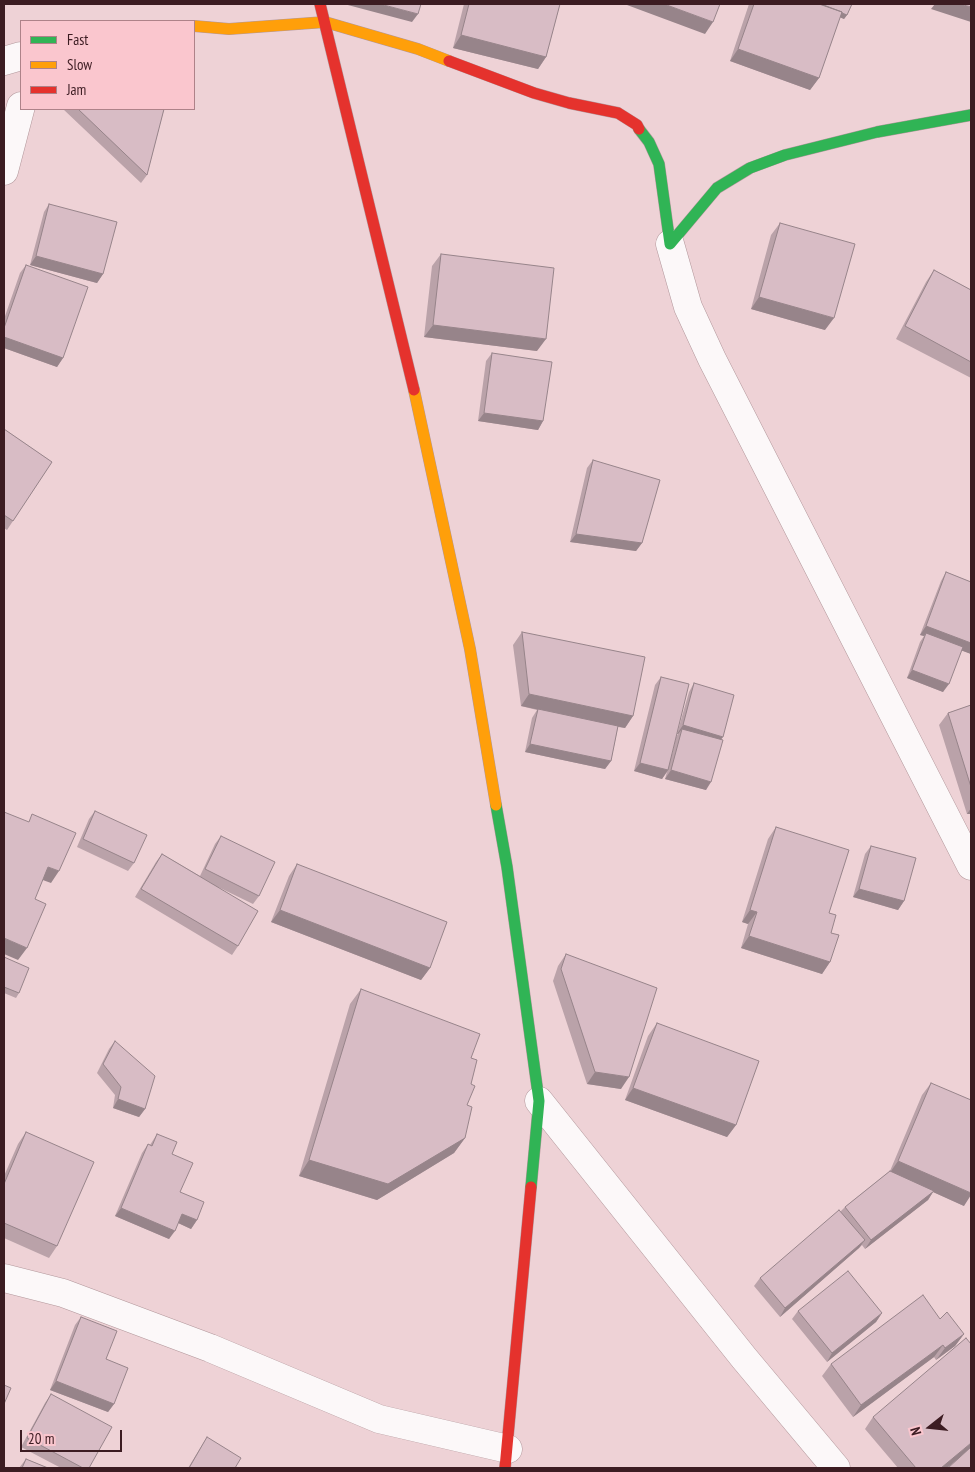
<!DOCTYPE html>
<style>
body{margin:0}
#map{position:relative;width:975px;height:1472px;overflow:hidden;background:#eed2d6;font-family:"PT Sans Narrow",sans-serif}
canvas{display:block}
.frame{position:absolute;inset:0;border:5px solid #3c1c22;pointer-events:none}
.legend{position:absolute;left:20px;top:20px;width:175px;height:90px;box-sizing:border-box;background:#fac6ce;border:1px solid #ae8289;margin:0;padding:6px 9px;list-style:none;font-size:15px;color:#3c1c22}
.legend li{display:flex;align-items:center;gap:10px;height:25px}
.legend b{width:25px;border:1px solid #ae8289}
.north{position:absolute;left:905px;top:1402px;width:50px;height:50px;-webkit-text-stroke:4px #fac6ce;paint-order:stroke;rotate:254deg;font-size:14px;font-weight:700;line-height:20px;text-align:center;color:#3c1c22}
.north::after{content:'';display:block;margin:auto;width:18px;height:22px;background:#3c1c22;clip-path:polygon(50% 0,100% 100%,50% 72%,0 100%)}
.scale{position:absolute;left:20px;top:1430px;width:102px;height:22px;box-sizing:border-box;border:2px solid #3c1c22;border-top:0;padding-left:6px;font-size:15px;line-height:18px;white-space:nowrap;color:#3c1c22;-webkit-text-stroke:4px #fac6ce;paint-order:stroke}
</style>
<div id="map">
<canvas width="975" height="1472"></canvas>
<div class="frame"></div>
<ul class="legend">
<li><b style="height:6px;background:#30b455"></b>Fast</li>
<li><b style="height:6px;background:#ff9f0a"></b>Slow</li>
<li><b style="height:6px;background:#e5322d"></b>Jam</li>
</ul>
<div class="north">N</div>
<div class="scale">20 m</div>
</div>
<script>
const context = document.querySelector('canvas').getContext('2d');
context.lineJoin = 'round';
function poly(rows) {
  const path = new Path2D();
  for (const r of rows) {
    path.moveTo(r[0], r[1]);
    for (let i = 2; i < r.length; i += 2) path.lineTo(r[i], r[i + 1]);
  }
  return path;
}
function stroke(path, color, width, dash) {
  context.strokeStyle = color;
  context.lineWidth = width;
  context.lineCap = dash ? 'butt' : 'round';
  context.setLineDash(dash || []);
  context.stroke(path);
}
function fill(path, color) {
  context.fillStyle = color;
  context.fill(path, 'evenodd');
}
const street = poly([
 [4,61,21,56],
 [4,171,21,106],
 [670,244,688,307,712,359,971,866],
 [539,1101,744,1358,836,1468],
 [4,1278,63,1293,210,1348,379,1419,508,1449]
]);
const fast = poly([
 [639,129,649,142,659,164,670,244,717,188,750,168,785,155,877,132,971,115],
 [496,805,507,867,539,1101,531,1187]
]);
const slow = poly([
 [194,26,229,29,325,22,418,49,449,61],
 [414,390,470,649,496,805]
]);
const jam = poly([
 [320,4,414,390],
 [449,61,534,93,569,103,618,113,637,125,639,129],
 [505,1468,531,1187]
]);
stroke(street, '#b2979b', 29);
stroke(fast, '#b2979b', 12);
stroke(slow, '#b2979b', 12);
stroke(jam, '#b2979b', 12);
stroke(street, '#fcf8f9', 28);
stroke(fast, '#30b455', 11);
stroke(slow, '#ff9f0a', 11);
stroke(jam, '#e5322d', 11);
fill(poly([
 [464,4,560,4,546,57,538,69,453,48],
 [749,4,852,4,847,15,844,19,840,17,819,78,810,90,730,61],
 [63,109,164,109,147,175,141,183],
 [49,204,103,274,97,283,30,265,44,212],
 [780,223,825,330,751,309,771,235],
 [441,254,537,351,424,337,432,266],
 [26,265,63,358,57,367,4,348,4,319,20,273],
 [934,270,971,290,971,378,896,339,926,282],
 [492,353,543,421,538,430,478,421,486,361],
 [4,429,52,462,7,530,4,528],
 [593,460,642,543,636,551,570,542,587,468],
 [946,572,971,582,971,654,961,650,943,692,907,678,920,642,924,636,920,635,941,581],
 [522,632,633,716,625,728,618,727,611,761,605,769,525,752,532,718,537,710,521,706,513,645],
 [661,677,672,754,676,737,678,734,677,734,689,692,694,683,721,739,706,790,665,779,667,772,662,779,634,771,655,685],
 [971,705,971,814,967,814,939,725,948,713],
 [95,811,134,863,128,871,77,847,89,819],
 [776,827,829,913,831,933,830,962,822,974,741,948,748,924,742,922,768,839],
 [221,836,259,896,253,904,218,887,238,946,232,955,135,897,156,862,162,854,200,876,215,844],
 [871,846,904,901,898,910,853,897,865,854],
 [297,864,430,968,421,980,271,922,289,876],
 [566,954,621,1089,587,1084,553,981,558,966],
 [4,957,19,993,16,998,4,993],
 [361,989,471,1084,467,1105,465,1138,454,1153,377,1200,299,1176,350,1004],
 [657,1023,736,1125,727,1137,625,1100,648,1036],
 [115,1041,145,1109,139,1117,113,1108,115,1095,97,1073,109,1049],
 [931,1083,964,1206,933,1192,928,1200,865,1249,862,1245,859,1248,780,1317,754,1286,760,1278,841,1211,845,1207,890,1171,922,1095],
 [26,1132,57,1246,49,1258,4,1238,4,1176,18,1144],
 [157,1134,172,1154,180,1192,197,1220,191,1229,178,1223,169,1239,115,1216,142,1153,148,1144,150,1145],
 [798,1311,882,1313,876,1322,827,1362,792,1319],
 [81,1317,106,1359,114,1404,108,1412,50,1390,75,1325],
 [940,1319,964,1334,955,1346,936,1360,934,1357,853,1417,822,1376,831,1364],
 [51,1394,89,1468,61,1468,21,1447,45,1403],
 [873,1417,963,1455,947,1468,898,1468,865,1429],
 [207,1437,235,1468,188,1468],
 [26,1459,48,1468,19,1468]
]), '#baa2a9');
fill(poly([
 [344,4,380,4,418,14,412,22],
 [628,4,664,4,713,22,705,34,627,5],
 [808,4,821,4,847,15,844,19],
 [935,4,960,4,971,7,971,22,931,9],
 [461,35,546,57,538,69,453,48],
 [738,49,819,78,810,90,730,61],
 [36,256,103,274,97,283,30,265],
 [759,297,834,318,825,330,751,309],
 [433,325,546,339,537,351,424,337],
 [4,337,63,358,57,367,4,348],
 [484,413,543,421,538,430,478,421],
 [576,534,642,543,636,551,570,542],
 [926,626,971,643,971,654,925,637,926,633,924,636,920,635],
 [912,670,949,684,943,692,907,678],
 [529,694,633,716,625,728,521,706],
 [683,725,723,737,717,745,682,729,678,734,677,734],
 [530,744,611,761,605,769,525,752],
 [640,763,668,770,662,779,634,771],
 [671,770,711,782,706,790,665,779],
 [971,808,971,814,967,814],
 [48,867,59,871,51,883,40,879],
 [859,889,904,901,898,910,853,897],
 [280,910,430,968,421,980,271,922],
 [750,910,757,912,748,924,742,922],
 [749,936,830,962,822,974,741,948],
 [4,938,27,948,18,960,4,954],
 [595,1072,629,1077,621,1089,587,1084],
 [633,1088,736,1125,727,1137,625,1100],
 [118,1099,145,1109,139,1117,113,1108],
 [465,1138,454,1153,377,1200,299,1176,309,1160],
 [898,1161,971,1193,971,1195,964,1206,933,1192,928,1200,865,1249,871,1240,889,1174],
 [121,1208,175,1231,169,1239,115,1216],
 [182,1214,197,1220,191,1229,176,1222],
 [865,1240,859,1248,780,1317,785,1308],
 [882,1313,876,1322,827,1362,832,1353],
 [964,1334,955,1346,936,1360,945,1348],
 [943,1345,934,1357,853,1417,861,1405],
 [56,1381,114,1404,108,1412,50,1390],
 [971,1443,971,1448,947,1468,941,1468]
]), '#97848a');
const building = poly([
 [380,4,421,4,418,14,380,4],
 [469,4,560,4,546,57,461,35,469,4],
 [664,4,720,4,713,22,664,4],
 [754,4,819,4,842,12,819,78,738,49,754,4],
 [821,4,852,4,847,15,842,13,842,12,821,4],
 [960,4,971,4,971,7,960,4],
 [78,109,164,109,147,175,78,109],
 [49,204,117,222,103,274,36,256,49,204],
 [780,223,855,244,834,318,759,297,780,223],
 [441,254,554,268,546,339,433,325,441,254],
 [26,265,88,287,63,358,4,337,4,328,26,265],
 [934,270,971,290,971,362,905,326,934,270],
 [492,353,552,362,543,421,484,413,492,353],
 [4,429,52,462,13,521,4,515,4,429],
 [593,460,660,480,642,543,576,534,593,460],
 [946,572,971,582,971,643,926,626,946,572],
 [522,632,645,657,633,716,529,694,522,632],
 [926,633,963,647,949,684,912,670,926,633],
 [661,677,689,684,668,770,640,763,661,677],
 [694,683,734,695,723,737,683,725,694,683],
 [971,705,971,787,948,713,971,705],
 [538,709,618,726,611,761,530,744,538,709],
 [682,729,723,740,711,782,671,770,682,729],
 [95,811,147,835,134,863,83,839,95,811],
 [4,812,29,822,32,814,76,833,59,871,48,867,35,899,46,904,27,948,4,938,4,939,4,812],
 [776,827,849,850,829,913,836,915,831,933,839,935,830,962,749,936,757,912,750,910,776,827],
 [221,836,275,862,259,896,205,869,221,836],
 [871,846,916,858,904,901,859,889,871,846],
 [162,854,258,911,238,946,141,889,162,854],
 [297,864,447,922,430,968,280,910,297,864],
 [566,954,657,988,629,1077,595,1072,561,969,566,954],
 [4,957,29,968,19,993,4,987,4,957],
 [361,989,480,1034,471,1058,477,1060,471,1084,475,1086,467,1105,472,1107,465,1138,388,1184,309,1160,361,989],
 [657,1023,759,1061,736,1125,633,1088,657,1023],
 [115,1041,155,1076,145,1109,118,1099,121,1087,103,1064,115,1041],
 [931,1083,971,1100,971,1193,898,1161,931,1083],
 [26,1132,94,1162,57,1246,4,1223,4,1184,26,1132],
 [157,1134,177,1142,172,1154,193,1163,180,1192,204,1202,197,1220,182,1214,175,1231,121,1208,148,1144,152,1146,157,1134],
 [890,1171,934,1191,871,1240,845,1207,890,1171],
 [839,1210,865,1240,785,1308,760,1278,839,1210],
 [848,1271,882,1313,832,1353,798,1311,848,1271],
 [923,1295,940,1319,947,1312,964,1334,945,1348,943,1345,861,1405,831,1364,923,1295],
 [81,1317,117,1331,106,1359,128,1368,114,1404,56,1381,81,1317],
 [966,1338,971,1344,971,1443,941,1468,916,1468,873,1417,966,1338],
 [4,1385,11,1388,4,1404,4,1385],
 [51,1394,112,1427,89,1468,83,1468,27,1438,51,1394],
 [207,1437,241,1458,235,1468,189,1468,207,1437],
 [971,1447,971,1468,948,1468,971,1447],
 [26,1459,48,1468,22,1468,26,1459]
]);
fill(building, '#d8bcc5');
stroke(building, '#97848a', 1);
</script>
